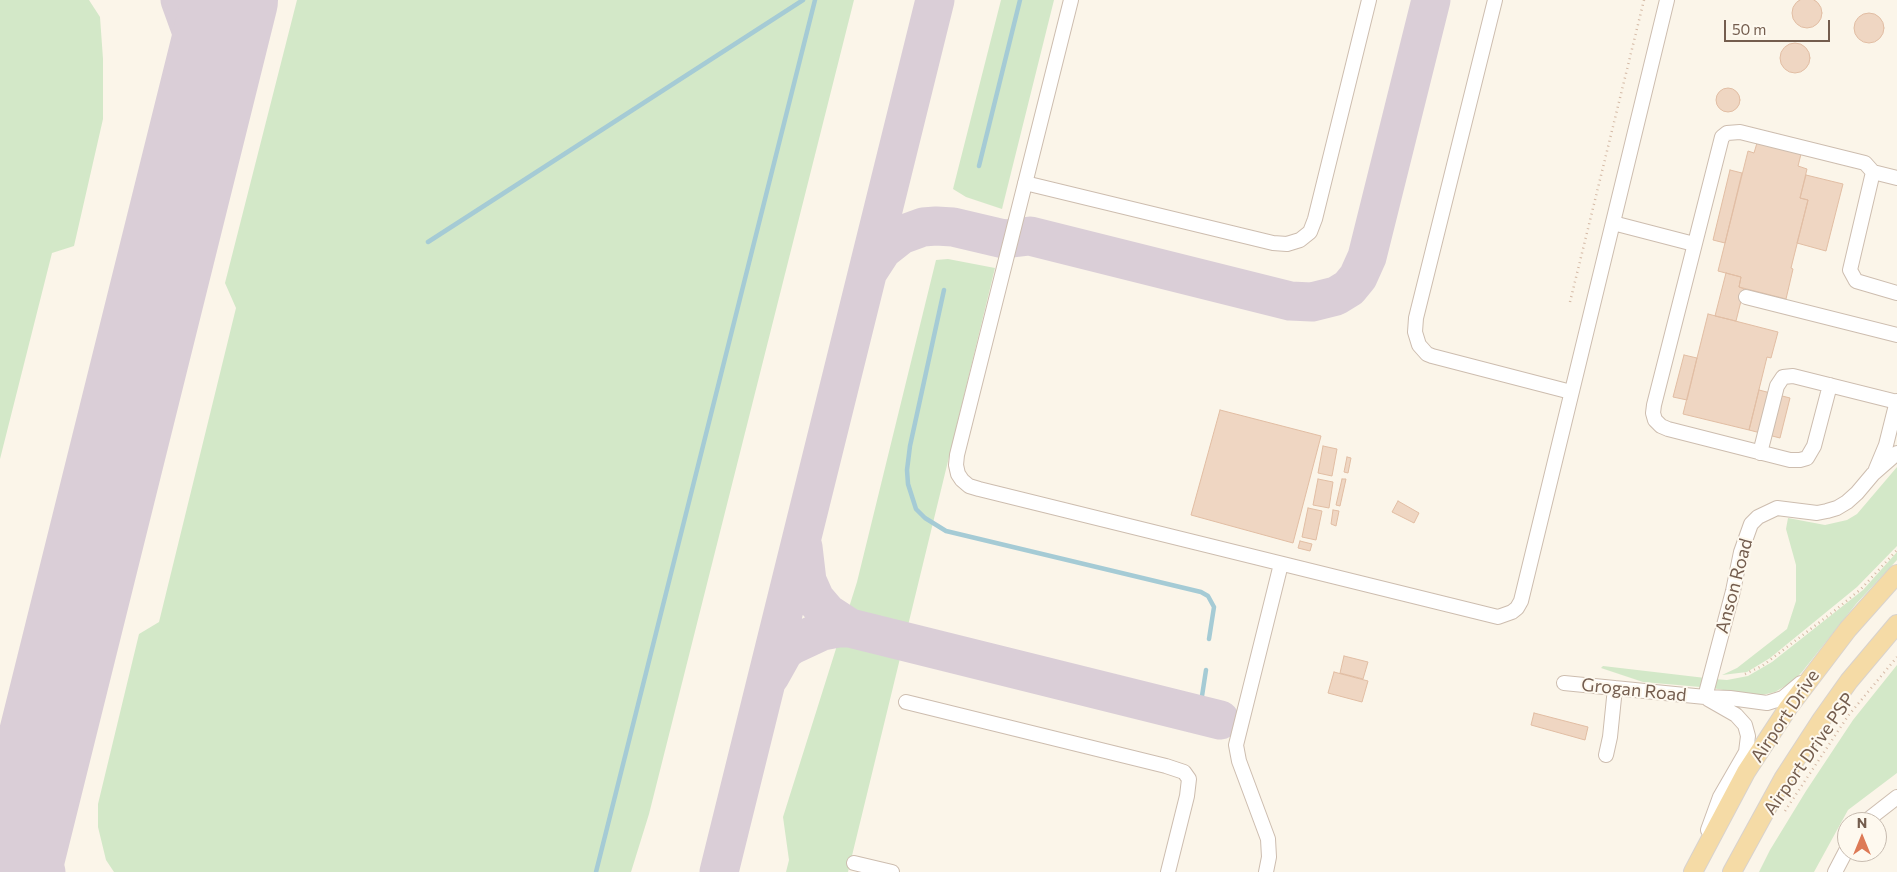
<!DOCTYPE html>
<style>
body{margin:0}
#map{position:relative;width:1897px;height:872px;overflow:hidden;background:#fbf5e9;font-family:Commissioner,sans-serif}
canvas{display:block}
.north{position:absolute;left:1837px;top:812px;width:50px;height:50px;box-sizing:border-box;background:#fef9ef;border:1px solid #c7bbaf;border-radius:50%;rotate:0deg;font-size:14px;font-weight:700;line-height:20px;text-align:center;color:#745d4e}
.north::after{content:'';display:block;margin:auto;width:18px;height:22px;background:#dd7a56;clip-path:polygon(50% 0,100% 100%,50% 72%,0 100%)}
.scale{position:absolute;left:1724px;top:20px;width:106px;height:22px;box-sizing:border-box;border:2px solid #745d4e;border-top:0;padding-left:6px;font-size:15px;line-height:18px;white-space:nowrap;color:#745d4e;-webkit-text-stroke:4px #fef9ef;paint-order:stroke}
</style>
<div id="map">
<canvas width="1897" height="872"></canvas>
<div class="north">N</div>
<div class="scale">50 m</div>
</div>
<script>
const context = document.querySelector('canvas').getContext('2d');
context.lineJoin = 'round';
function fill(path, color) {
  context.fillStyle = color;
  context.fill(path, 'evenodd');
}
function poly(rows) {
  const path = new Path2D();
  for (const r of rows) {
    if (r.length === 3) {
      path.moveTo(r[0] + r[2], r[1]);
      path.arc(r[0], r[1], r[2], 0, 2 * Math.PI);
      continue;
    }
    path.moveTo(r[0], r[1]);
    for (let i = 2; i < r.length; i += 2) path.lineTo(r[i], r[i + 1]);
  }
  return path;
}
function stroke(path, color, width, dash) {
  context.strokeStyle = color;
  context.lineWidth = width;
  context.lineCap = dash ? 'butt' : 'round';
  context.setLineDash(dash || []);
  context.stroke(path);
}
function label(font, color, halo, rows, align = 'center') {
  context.font = font + ' Commissioner,sans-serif';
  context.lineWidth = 4;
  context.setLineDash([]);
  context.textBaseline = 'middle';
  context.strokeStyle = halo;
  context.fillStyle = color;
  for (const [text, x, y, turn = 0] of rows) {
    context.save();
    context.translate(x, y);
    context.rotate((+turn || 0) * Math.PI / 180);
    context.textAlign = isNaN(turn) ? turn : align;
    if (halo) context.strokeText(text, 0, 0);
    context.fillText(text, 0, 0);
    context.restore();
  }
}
fill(poly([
 [0,0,89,0,100,17,103,59,103,119,74,246,52,253,0,459],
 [297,0,854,0,649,814,631,872,114,872,106,860,98,827,98,804,139,634,159,622,236,308,225,283],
 [1001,0,1054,0,1002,209,966,197,953,189],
 [948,259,995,268,848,872,786,872,789,860,783,817,857,582,936,260],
 [1897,467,1897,546,1857,587,1770,658,1747,672,1722,675,1737,668,1787,629,1796,601,1796,565,1786,529,1788,518,1825,525,1847,520,1857,514],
 [1897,552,1897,560,1856,604,1802,672,1792,682,1775,692,1758,696,1712,688,1643,682,1601,668,1603,666,1714,679,1727,680,1748,676,1772,662,1863,590],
 [1897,665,1897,773,1848,810,1814,872,1759,872,1770,850,1806,791,1853,720]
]), '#d3e8c8');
stroke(poly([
 [979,166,1020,0],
 [428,242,803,0],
 [944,290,910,446,907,470,908,484,916,509,925,518,946,531,1201,592,1208,596,1214,607,1209,639],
 [1202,696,1206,670],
 [596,872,815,0]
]), '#a5cbd5', 4.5);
stroke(poly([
 [180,0,193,36,197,62,199,89,194,145],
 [869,270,882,250,901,235,923,227,936,226,953,227,1004,239,1030,236,1290,301,1312,302,1336,296,1349,288,1358,277,1367,257,1431,0],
 [803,547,807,581,815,599,827,613,850,628],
 [770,676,784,651,792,645,822,631,838,628,850,628,1220,720],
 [43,752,37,788,36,813,39,847,46,872],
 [0,836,13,818,34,775],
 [719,872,935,0]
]), '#daced7', 39);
stroke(poly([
 [13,872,230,0]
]), '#daced7', 96);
const building = poly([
 [1807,13,15],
 [1869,28,15],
 [1795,58,15],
 [1728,100,12],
 [1757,143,1801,154,1798,166,1807,169,1800,198,1808,200,1791,268,1793,269,1786,299,1739,287,1741,277,1718,271,1748,151,1754,153,1757,143],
 [1730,170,1742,173,1725,243,1713,240,1730,170],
 [1806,175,1843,184,1826,251,1797,243,1808,200,1800,198,1806,175],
 [1726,273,1741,277,1739,287,1744,289,1736,321,1715,316,1726,273],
 [1708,314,1778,332,1771,358,1767,357,1749,430,1683,414,1708,314],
 [1684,355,1697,358,1687,400,1673,397,1684,355],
 [1759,390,1790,398,1780,438,1749,430,1759,390],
 [1220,410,1321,436,1293,543,1191,515,1220,410],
 [1323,446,1337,449,1332,476,1318,473,1323,446],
 [1347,457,1351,458,1348,473,1344,472,1347,457],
 [1318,479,1333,482,1329,508,1313,505,1318,479],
 [1342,479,1346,479,1340,506,1336,505,1342,479],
 [1398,501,1419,513,1414,523,1392,512,1398,501],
 [1308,508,1322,511,1316,540,1302,537,1308,508],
 [1333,510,1339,511,1336,526,1331,524,1333,510],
 [1300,541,1312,544,1310,551,1298,548,1300,541],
 [1344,656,1368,662,1363,679,1340,673,1344,656],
 [1334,672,1368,681,1362,702,1328,693,1334,672],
 [1534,713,1588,727,1585,740,1531,725,1534,713]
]);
fill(building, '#efd6c2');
stroke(building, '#e1bda3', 1);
const minor = poly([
 [1071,0,957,455,956,465,958,474,962,480,969,486,979,489,1498,617,1512,612,1517,608,1521,601,1667,0],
 [1495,0,1416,318,1415,332,1419,345,1427,354,1432,356,1571,392],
 [1897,178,1873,172,1850,270,1856,281,1897,293],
 [1025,183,1273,243,1287,244,1300,240,1310,232,1315,219,1369,0],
 [1613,223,1694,244],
 [1746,297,1897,335],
 [1830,385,1814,446,1807,458,1800,460,1790,460,1668,429,1661,426,1655,420,1653,413,1654,405,1722,137,1727,133,1740,132,1865,163,1873,172],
 [1760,453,1777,386,1783,377,1793,376,1897,402],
 [1876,469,1886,445,1897,401],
 [1564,683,1705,697,1730,698,1767,703,1783,698,1801,683],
 [1705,697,1733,591,1741,552,1751,524,1758,517,1777,508,1817,513,1827,511,1837,508,1847,502,1857,493,1873,474,1897,453],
 [1708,699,1736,715,1745,725,1748,736,1746,752,1720,797,1708,830],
 [906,702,1166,766,1184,772,1189,779,1187,796,1168,872],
 [1606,755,1610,737,1615,688],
 [1865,822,1897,797],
 [854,863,892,872],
 [1266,872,1269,857,1268,839,1239,761,1236,745,1281,564],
 [1835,872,1847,849]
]);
const major = poly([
 [1693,872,1746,772,1788,708,1848,629,1897,574],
 [1732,872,1783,779,1822,719,1849,681,1897,624]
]);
stroke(minor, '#cdbdaf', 16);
stroke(major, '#d8d2cd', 20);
stroke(poly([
 [1570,302,1644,0],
 [1745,674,1762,666,1833,612,1861,589,1897,550],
 [1785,811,1848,716,1897,657]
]), '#d4b9a5', 2.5, [1, 4]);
stroke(minor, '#fff', 14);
stroke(major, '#f5dba6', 18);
label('18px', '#745d4e', '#fef9ef', [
 ["Anson Road",1734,586,-75],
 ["Grogan Road",1634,690,6],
 ["Airport Drive",1785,716,-56],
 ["Airport Drive PSP",1809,754,-55]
]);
</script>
